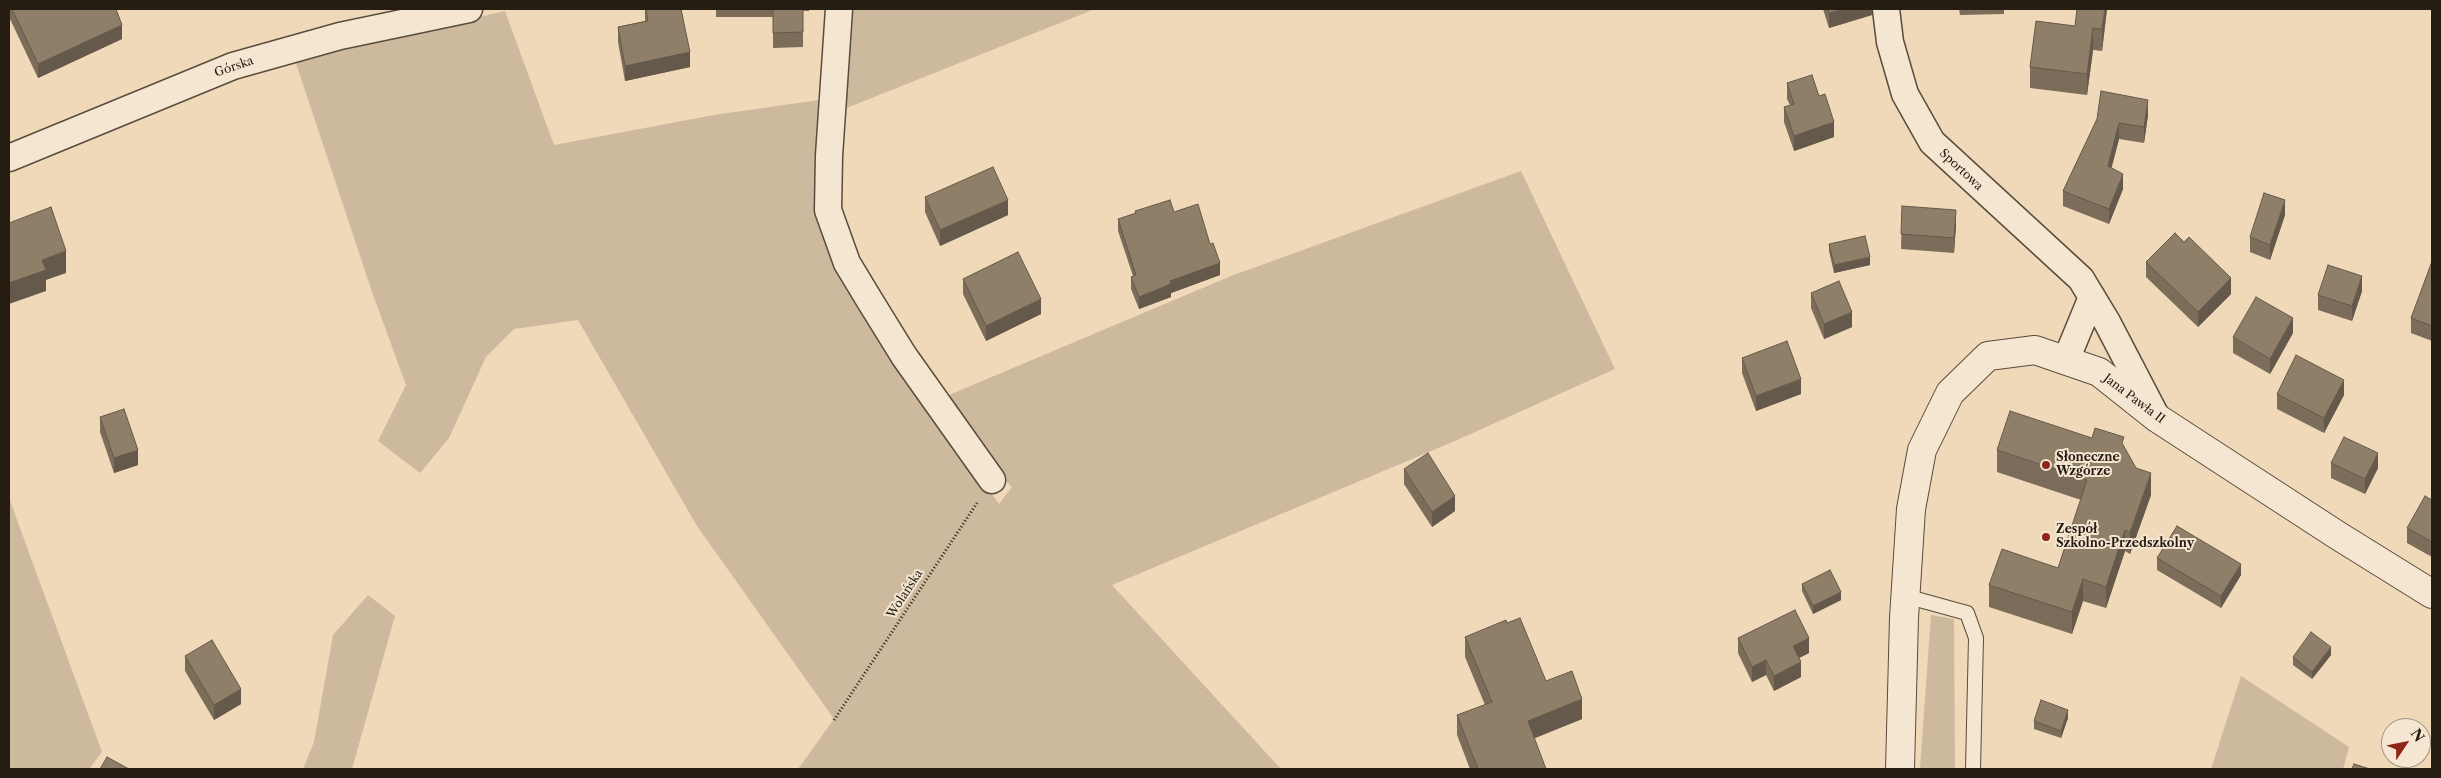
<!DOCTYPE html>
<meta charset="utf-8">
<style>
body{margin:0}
#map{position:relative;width:2441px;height:778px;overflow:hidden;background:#f0d9b9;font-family:"Libre Caslon Text",serif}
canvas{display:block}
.frame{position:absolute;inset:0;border:10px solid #251d12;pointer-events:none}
.north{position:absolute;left:2381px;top:718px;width:50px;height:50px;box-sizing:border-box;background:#f5e6d2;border:1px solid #a29685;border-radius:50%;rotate:56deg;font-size:14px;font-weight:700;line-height:20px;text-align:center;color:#251d12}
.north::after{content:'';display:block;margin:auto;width:18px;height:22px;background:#8f2418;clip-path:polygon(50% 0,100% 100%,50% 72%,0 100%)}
</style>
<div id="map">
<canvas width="2441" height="778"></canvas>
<div class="frame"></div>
<div class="north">N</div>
</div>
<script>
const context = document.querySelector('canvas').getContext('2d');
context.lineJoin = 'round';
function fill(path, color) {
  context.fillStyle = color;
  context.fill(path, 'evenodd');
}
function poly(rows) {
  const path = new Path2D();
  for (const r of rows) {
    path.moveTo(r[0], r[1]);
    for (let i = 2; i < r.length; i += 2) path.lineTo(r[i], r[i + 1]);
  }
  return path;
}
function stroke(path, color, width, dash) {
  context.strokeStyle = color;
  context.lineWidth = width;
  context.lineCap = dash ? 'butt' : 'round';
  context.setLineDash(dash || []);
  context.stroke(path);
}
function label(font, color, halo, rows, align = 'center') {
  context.font = font + ' "Libre Caslon Text",serif';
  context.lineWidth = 4;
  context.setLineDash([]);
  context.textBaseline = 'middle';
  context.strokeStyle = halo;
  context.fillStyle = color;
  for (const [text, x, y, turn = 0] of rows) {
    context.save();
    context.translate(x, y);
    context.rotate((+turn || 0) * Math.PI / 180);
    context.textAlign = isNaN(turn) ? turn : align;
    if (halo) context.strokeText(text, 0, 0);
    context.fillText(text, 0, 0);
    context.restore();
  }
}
fill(poly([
 [850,9,1095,9,844,109],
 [505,11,554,145,714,115,826,99,823,228,913,384,999,504,1012,487,1000,475,949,395,1231,276,1521,171,1615,369,1455,441,1112,585,1281,769,798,769,834,719,697,526,578,320,514,329,486,357,449,438,420,473,378,441,406,385,371,289,295,60],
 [9,498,102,752,89,769,9,769],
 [368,595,395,616,352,769,303,769,314,742,333,635],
 [1931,615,1954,619,1955,769,1920,769],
 [2241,676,2349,747,2343,769,2211,769]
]), '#cdb99d');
const service = poly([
 [1905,596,1967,613,1976,638,1973,769]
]);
const minor = poly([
 [839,9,829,156,828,210,847,263,870,301,904,356,992,480],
 [1886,9,1890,42,1905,94,1932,142,2081,279,2107,322,2157,418],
 [9,158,233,66,340,36,469,9],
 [2066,360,2092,297]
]);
const tertiary = poly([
 [1900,769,1904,618,1911,509,1922,450,1950,393,1988,356,2035,350,2099,372,2157,418,2337,535,2432,594]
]);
stroke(service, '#584c3c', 16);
stroke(minor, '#584c3c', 29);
stroke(tertiary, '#584c3c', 30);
stroke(poly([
 [834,720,977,503]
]), '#251d12', 3, [1, 2.5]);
stroke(service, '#f5e6d2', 14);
stroke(minor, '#f5e6d2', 26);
stroke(tertiary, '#f5e6d2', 28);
fill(poly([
 [9,9,116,9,122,39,38,78,9,17],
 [645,9,646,9,690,67,625,81,618,42,618,27,645,21],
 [716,9,809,9,809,11,803,11,803,47,773,48,773,17,716,17],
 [1823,9,1872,9,1872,15,1829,28],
 [1959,9,2004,9,2004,14,1960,15],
 [2077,9,2107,9,2102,51,2093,50,2087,95,2030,88,2030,67,2075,26],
 [1787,83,1819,96,1834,137,1794,151,1784,122,1784,107,1790,105,1787,99],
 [2148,115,2144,143,2119,139,2111,168,2123,189,2109,224,2063,206,2063,191,2097,119],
 [925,197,1008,215,940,246,925,212],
 [1902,206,1956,225,1954,253,1901,249],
 [1135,211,1174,212,1220,275,1171,293,1171,297,1139,309,1131,289,1131,277,1133,276,1118,231,1118,219,1135,214],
 [2285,215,2270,260,2250,252,2250,237],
 [1829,244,1870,265,1834,273,1829,251],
 [2146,262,2231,294,2198,327,2146,277],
 [2432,264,2432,341,2411,333,2411,318],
 [963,279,1041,314,986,341,963,294],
 [2362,291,2352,321,2318,310,2318,295],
 [1811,293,1852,327,1824,339,1811,308],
 [2293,333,2270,374,2233,353,2233,337],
 [1742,358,1801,394,1756,411,1742,373],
 [2277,394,2344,395,2324,433,2277,409],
 [100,417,138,465,114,473,100,432],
 [2092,438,2124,447,2151,495,2130,554,2125,551,2106,608,2083,601,2072,634,1989,607,1989,585,2058,568,2081,500,1997,472,1997,450],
 [2331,463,2378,468,2365,494,2331,478],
 [1404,469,1455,511,1432,527,1404,484],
 [2432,500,2432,557,2407,543,2407,528],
 [2157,558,2241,575,2221,608,2157,570],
 [1802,584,1841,600,1813,614,1802,591],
 [1507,623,1546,681,1582,719,1534,738,1546,769,1470,769,1457,735,1457,715,1485,705,1465,657,1465,637],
 [1738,638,1809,653,1799,658,1801,677,1774,691,1766,675,1752,682,1738,653],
 [2331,655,2312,679,2293,665,2293,657],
 [185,656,241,704,214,720,185,671],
 [2068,718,2061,738,2034,729,2034,721]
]), '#7b6d5a');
fill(poly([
 [1844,9,1872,9,1872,15,1829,28,1829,13],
 [2105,9,2107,9,2102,51,2102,29],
 [122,25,122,39,38,78,38,64],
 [2093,28,2093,50,2087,95,2087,74],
 [690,52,690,67,625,81,625,66],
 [2148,100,2148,115,2144,143,2144,127],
 [1834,122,1834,137,1794,151,1794,136],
 [2119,123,2119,139,2108,182,2108,166],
 [2123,174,2123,189,2109,224,2109,209],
 [1008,200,1008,215,940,246,940,230],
 [2285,200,2285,215,2270,260,2270,245],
 [1956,210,1956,225,1954,253,1954,238],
 [66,251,66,273,46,280,46,291,9,304,9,283,42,260],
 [1870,257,1870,265,1834,273,1834,265],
 [1220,263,1220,275,1171,293,1171,297,1139,309,1139,297,1170,281],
 [2362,276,2362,291,2352,321,2352,306],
 [2231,278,2231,294,2198,327,2198,312],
 [1041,299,1041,314,986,341,986,326],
 [1852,312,1852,327,1824,339,1824,324],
 [2293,318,2293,333,2270,374,2270,359],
 [1801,379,1801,394,1756,411,1756,396],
 [2344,380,2344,395,2324,433,2324,418],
 [138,450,138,465,114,473,114,458],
 [2378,453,2378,468,2365,494,2365,479],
 [2151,473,2151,495,2130,554,2130,533],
 [1455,496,1455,511,1432,527,1432,512],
 [2125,530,2125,551,2106,608,2106,587],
 [2241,564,2241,575,2221,608,2221,596],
 [2083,579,2083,601,2072,634,2072,612],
 [1841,592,1841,600,1813,614,1813,606],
 [1809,638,1809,653,1793,661,1793,646],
 [2331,647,2331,655,2312,679,2312,672],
 [1766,660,1766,675,1752,682,1752,667],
 [1801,662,1801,677,1774,691,1774,676],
 [241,689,241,704,214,720,214,705],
 [1582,699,1582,719,1528,741,1528,721],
 [2068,710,2068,718,2061,738,2061,731]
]), '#64594a');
const building = poly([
 [12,9,116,9,122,25,38,64,12,9],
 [646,9,681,9,690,52,625,66,618,27,648,21,646,9],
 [773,9,803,9,803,32,773,33,773,9],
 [1828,9,1844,9,1829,13,1828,9],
 [2077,9,2105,9,2102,29,2093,28,2087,74,2030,67,2036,21,2075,26,2077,9],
 [1812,75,1819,96,1825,94,1834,122,1794,136,1784,107,1794,104,1787,83,1812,75],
 [2101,91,2148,100,2144,127,2119,123,2108,166,2123,174,2109,209,2063,191,2097,119,2101,91],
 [993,167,1008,200,940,230,925,197,993,167],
 [2264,193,2285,200,2270,245,2250,237,2264,193],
 [1170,200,1174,212,1198,204,1210,244,1213,243,1220,263,1170,281,1171,284,1139,297,1131,277,1136,275,1118,219,1136,213,1135,211,1170,200],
 [1902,206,1956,210,1954,238,1901,234,1902,206],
 [51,207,66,251,42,260,46,270,9,283,9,223,51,207],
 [2175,233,2184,242,2189,237,2231,278,2198,312,2146,262,2175,233],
 [1865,236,1870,257,1834,265,1829,244,1865,236],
 [1018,252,1041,299,986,326,963,279,1018,252],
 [2431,264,2432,264,2432,326,2411,318,2431,264],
 [2328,265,2362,276,2352,306,2318,295,2328,265],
 [1839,281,1852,312,1824,324,1811,293,1839,281],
 [2256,297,2293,318,2270,359,2233,337,2256,297],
 [1787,341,1801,379,1756,396,1742,358,1787,341],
 [2296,355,2344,380,2324,418,2277,394,2296,355],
 [124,409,138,450,114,458,100,417,124,409],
 [2010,411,2092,438,2095,428,2124,437,2122,443,2136,468,2151,473,2130,533,2125,530,2106,587,2083,579,2072,612,1989,585,2002,549,2058,568,2087,480,1997,450,2010,411],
 [2344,437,2378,453,2365,479,2331,463,2344,437],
 [1428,453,1455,496,1432,512,1404,469,1428,453],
 [2425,496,2432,500,2432,542,2407,528,2425,496],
 [2177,526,2241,564,2221,596,2157,558,2177,526],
 [1830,570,1841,592,1813,606,1802,584,1830,570],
 [1795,610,1809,638,1793,646,1801,662,1774,676,1766,660,1752,667,1738,638,1795,610],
 [1520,618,1546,681,1572,671,1582,699,1528,721,1546,769,1478,769,1457,715,1492,702,1465,637,1506,620,1507,623,1520,618],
 [2311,632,2331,647,2312,672,2293,657,2311,632],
 [212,640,241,689,214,705,185,656,212,640],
 [2041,700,2068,710,2061,731,2034,721,2041,700],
 [107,757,129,769,100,769,107,757],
 [2354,764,2370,769,2352,769,2354,764]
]);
fill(building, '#8f7f69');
stroke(building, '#64594a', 1);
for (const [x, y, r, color] of [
 [2046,465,5,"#8f2418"],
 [2046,537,5,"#8f2418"]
]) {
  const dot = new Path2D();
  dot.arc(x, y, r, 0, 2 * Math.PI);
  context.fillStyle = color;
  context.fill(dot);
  stroke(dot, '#f5e6d2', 2);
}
label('12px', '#251d12', '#f5e6d2', [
 ["Górska",234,67,-19],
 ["Sportowa",1961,170,43],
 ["Jana Pawła II",2134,399,37],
 ["Wolańska",905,594,-57]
]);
label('bold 12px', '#251d12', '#f5e6d2', [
 ["Słoneczne",2056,458],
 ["Wzgórze",2056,472],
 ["Zespół",2056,530],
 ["Szkolno-Przedszkolny",2056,544]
], 'left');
</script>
